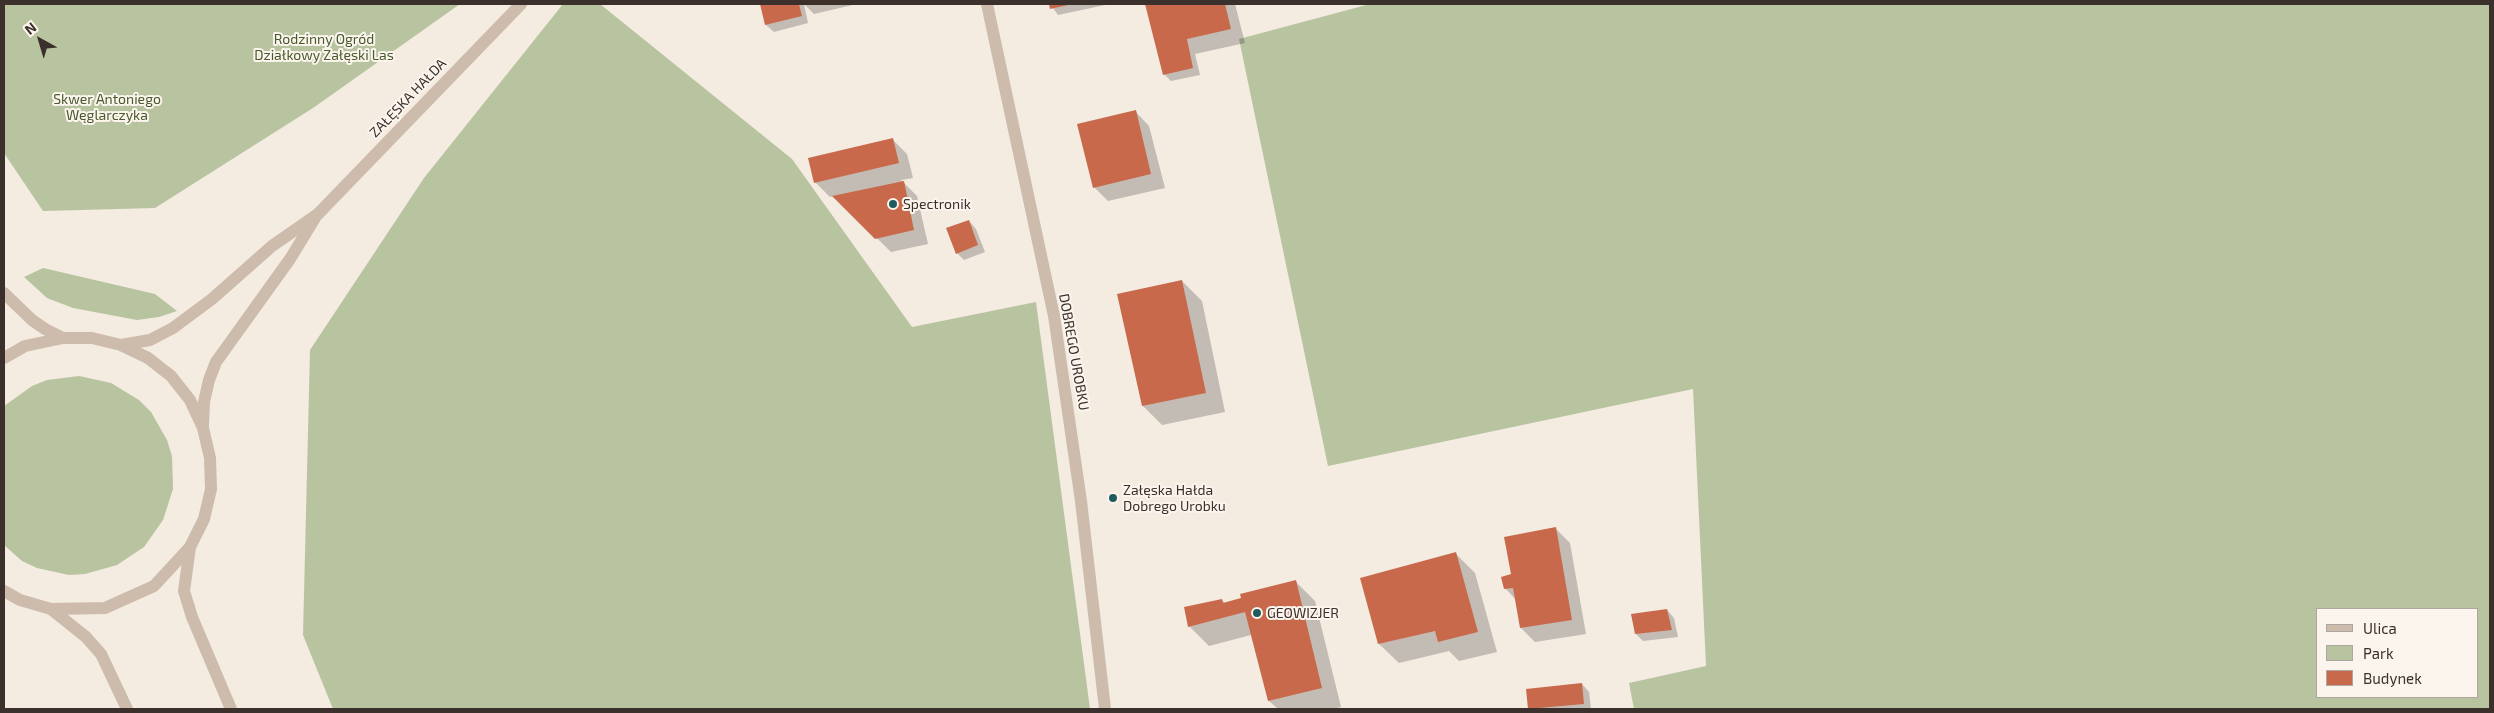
<!DOCTYPE html>
<meta charset="utf-8">
<style>
body{margin:0}
#map{position:relative;width:2494px;height:713px;overflow:hidden;background:#f4ebe1;font-family:"Exo 2",sans-serif}
canvas{display:block}
.frame{position:absolute;inset:0;border:5px solid #3b302b;pointer-events:none}
.legend{position:absolute;left:2316px;top:608px;width:162px;height:90px;box-sizing:border-box;background:#fbf5ee;border:1px solid #aea6a0;margin:0;padding:6px 9px;list-style:none;font-size:15px;color:#3b302b}
.legend li{display:flex;align-items:center;gap:10px;height:25px}
.legend b{width:25px;border:1px solid #aea6a0}
.north{position:absolute;left:15px;top:15px;width:50px;height:50px;-webkit-text-stroke:4px #fbf5ee;paint-order:stroke;rotate:321deg;font-size:14px;font-weight:700;line-height:20px;text-align:center;color:#3b302b}
.north::after{content:'';display:block;margin:auto;width:18px;height:22px;background:#3b302b;clip-path:polygon(50% 0,100% 100%,50% 72%,0 100%)}
</style>
<div id="map">
<canvas width="2494" height="713"></canvas>
<div class="frame"></div>
<ul class="legend">
<li><b style="height:6px;background:#cdbbac"></b>Ulica</li>
<li><b style="height:14px;background:#b8c4a0"></b>Park</li>
<li><b style="height:14px;background:#c8694b"></b>Budynek</li>
</ul>
<div class="north">N</div>
</div>
<script>
const context = document.querySelector('canvas').getContext('2d');
context.lineJoin = 'round';
function fill(path, color) {
  context.fillStyle = color;
  context.fill(path, 'evenodd');
}
function poly(rows) {
  const path = new Path2D();
  for (const r of rows) {
    path.moveTo(r[0], r[1]);
    for (let i = 2; i < r.length; i += 2) path.lineTo(r[i], r[i + 1]);
  }
  return path;
}
function stroke(path, color, width, dash) {
  context.strokeStyle = color;
  context.lineWidth = width;
  context.lineCap = dash ? 'butt' : 'round';
  context.setLineDash(dash || []);
  context.stroke(path);
}
function label(font, color, halo, rows, align = 'center') {
  context.font = font + ' "Exo 2",sans-serif';
  context.lineWidth = 4;
  context.setLineDash([]);
  context.textBaseline = 'middle';
  context.strokeStyle = halo;
  context.fillStyle = color;
  for (const [text, x, y, turn = 0] of rows) {
    context.save();
    context.translate(x, y);
    context.rotate((+turn || 0) * Math.PI / 180);
    context.textAlign = isNaN(turn) ? turn : align;
    if (halo) context.strokeText(text, 0, 0);
    context.fillText(text, 0, 0);
    context.restore();
  }
}
fill(poly([
 [4,4,460,4,313,108,155,208,43,211,4,153],
 [563,4,600,4,792,159,912,327,1036,302,1090,709,333,709,303,635,310,350,424,178],
 [1370,4,2490,4,2490,709,1634,709,1629,683,1706,666,1693,389,1328,466,1239,39],
 [2478,609,2478,697,2318,697,2318,609],
 [43,268,155,294,177,311,159,317,137,320,73,308,47,298,24,277],
 [79,376,111,383,139,400,151,412,167,440,172,456,173,489,163,520,144,547,117,565,85,574,69,575,37,568,22,561,4,545,4,406,32,386,47,380]
]), '#b8c4a0');
fill(poly([
 [761,4,857,4,814,14,804,4,808,23,774,32,766,25],
 [1050,4,1110,4,1058,15],
 [1147,4,1235,4,1245,43,1195,54,1200,75,1171,81,1164,74],
 [1135,111,1149,126,1165,188,1108,201,1094,187],
 [893,140,907,154,913,178,901,180,917,196,928,244,891,252,834,196,830,197,815,182],
 [969,221,976,229,985,252,964,260,957,253],
 [1182,281,1202,301,1225,412,1162,425,1143,406],
 [1555,528,1570,543,1586,634,1535,642,1521,628,1516,600,1505,588],
 [1456,554,1475,573,1497,652,1459,661,1449,651,1399,663,1379,644],
 [1296,582,1315,601,1341,707,1333,709,1278,709,1269,701,1251,635,1209,646,1189,626,1222,600,1226,604],
 [1667,610,1674,618,1678,637,1643,641,1636,634],
 [1582,684,1589,692,1591,709,1529,709]
]), '#0003');
fill(poly([
 [760,4,799,4,802,16,765,25],
 [1049,4,1068,4,1068,5,1050,9],
 [1145,4,1225,4,1231,29,1187,39,1193,68,1163,75],
 [1136,110,1151,174,1093,188,1077,124],
 [893,138,899,163,814,183,808,158],
 [904,181,914,230,875,239,832,196],
 [969,220,978,245,956,254,946,228],
 [1182,280,1206,393,1142,406,1117,294],
 [1556,527,1572,620,1520,628,1513,588,1504,589,1501,577,1511,574,1504,537],
 [1456,552,1478,632,1438,642,1435,631,1378,644,1360,578],
 [1296,580,1322,688,1268,701,1245,612,1188,627,1184,607,1222,599,1223,603,1241,598,1240,594],
 [1667,609,1672,630,1635,634,1631,614],
 [1582,683,1584,704,1528,709,1526,689]
]), '#c8694b');
stroke(poly([
 [190,547,184,591,192,617,231,709],
 [51,609,86,637,101,654,127,709]
]), '#cdbbac', 12);
stroke(poly([
 [987,4,1054,316,1081,501,1105,709],
 [4,293,32,320,45,329,63,338],
 [121,345,150,340,173,328,212,299,272,246,318,214,521,4],
 [4,358,25,346,63,338,92,338,121,345,148,358,171,376,190,400,203,428,210,458,211,489,204,519,190,547,154,586,105,608,51,609,20,600,4,591],
 [203,425,204,402,209,380,216,362,290,259,315,218]
]), '#cdbbac', 12);
for (const [x, y, r, color] of [
 [893,204,5,"#1f5a5e"],
 [1113,498,5,"#1f5a5e"],
 [1257,613,5,"#1f5a5e"]
]) {
  const dot = new Path2D();
  dot.arc(x, y, r, 0, 2 * Math.PI);
  context.fillStyle = color;
  context.fill(dot);
  stroke(dot, '#fbf5ee', 2);
}
label('14px', '#4a5a2e', '#fbf5ee', [
 ["Rodzinny Ogród",324,39],
 ["Działkowy Załęski Las",324,55],
 ["Skwer Antoniego",107,99],
 ["Węglarczyka",107,115]
]);
label('14px', '#3b302b', '#fbf5ee', [
 ["ZAŁĘSKA HAŁDA",408,98,-46],
 ["DOBREGO UROBKU",1074,352,80]
]);
label('14px', '#3b302b', '#fbf5ee', [
 ["Spectronik",903,204],
 ["Załęska Hałda",1123,490],
 ["Dobrego Urobku",1123,506],
 ["GEOWIZJER",1267,613]
], 'left');
</script>
